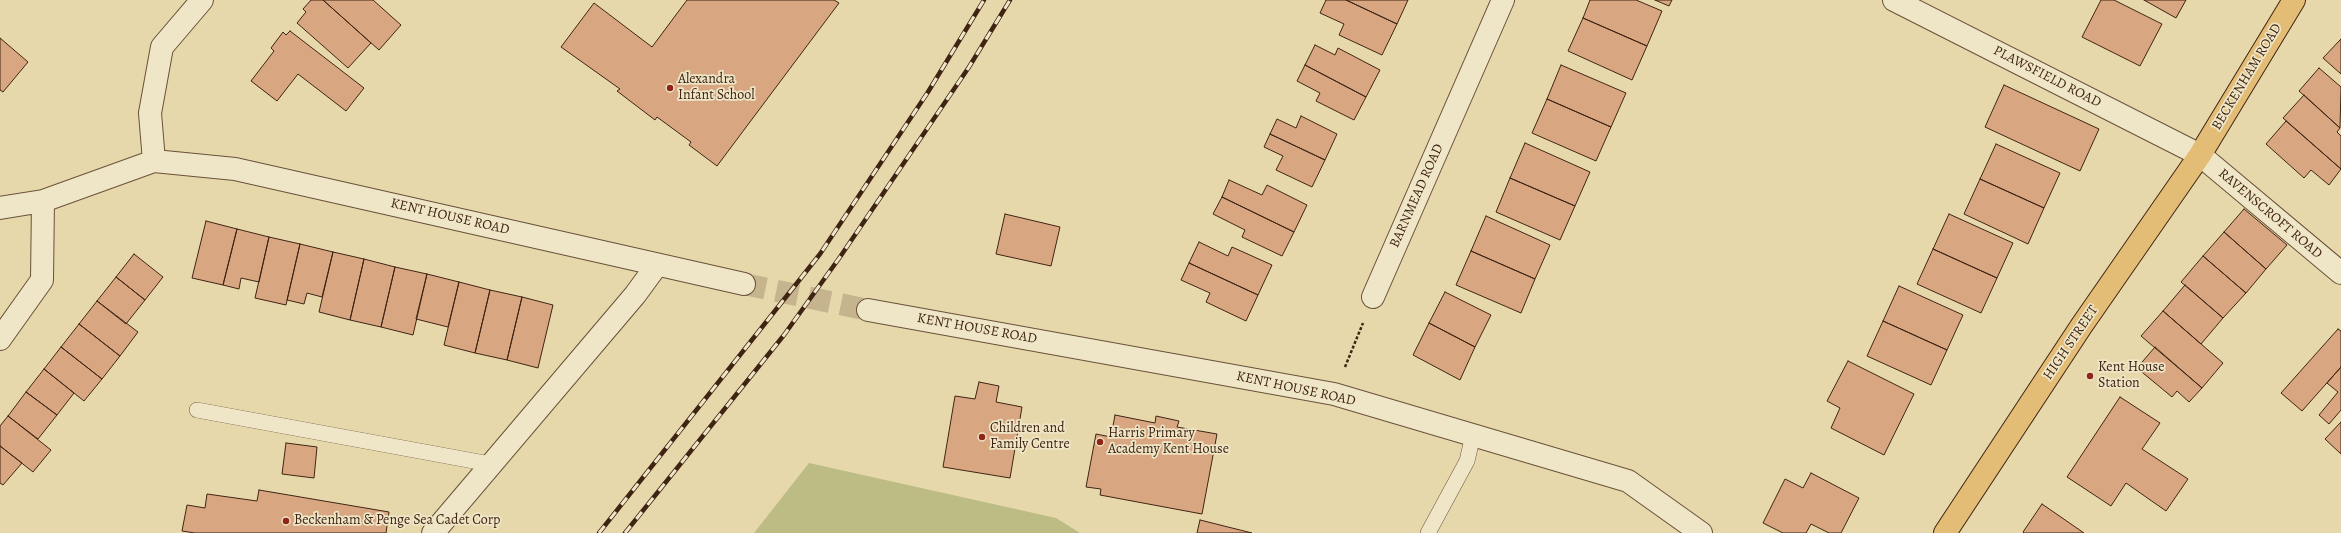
<!DOCTYPE html>
<style>
body{margin:0}
canvas{display:block;background:#e6d8ab}
</style>
<canvas width="2341" height="533"></canvas>
<script>
const context = document.querySelector('canvas').getContext('2d');
context.lineJoin = 'round';
function fill(path, color) {
  context.fillStyle = color;
  context.fill(path, 'evenodd');
}
function poly(rows) {
  const path = new Path2D();
  for (const r of rows) {
    path.moveTo(r[0], r[1]);
    for (let i = 2; i < r.length; i += 2) path.lineTo(r[i], r[i + 1]);
  }
  return path;
}
function stroke(path, color, width, dash) {
  context.strokeStyle = color;
  context.lineWidth = width;
  context.lineCap = dash ? 'butt' : 'round';
  context.setLineDash(dash || []);
  context.stroke(path);
}
function label(font, color, halo, rows, align = 'center') {
  context.font = font + ' Alegreya,serif';
  context.lineWidth = 3.5;
  context.setLineDash([]);
  context.textBaseline = 'middle';
  context.strokeStyle = halo;
  context.fillStyle = color;
  for (const [text, x, y, turn = 0] of rows) {
    context.save();
    context.translate(x, y);
    context.rotate((+turn || 0) * Math.PI / 180);
    context.textAlign = isNaN(turn) ? turn : align;
    if (halo) context.strokeText(text, 0, 0);
    context.fillText(text, 0, 0);
    context.restore();
  }
}
fill(poly([
 [809,463,1056,518,1080,533,754,533]
]), '#bcbc84');
const building = poly([
 [311,0,323,0,371,43,348,68,297,23,306,12,303,9,311,0],
 [323,0,373,0,401,25,379,50,323,0],
 [687,0,834,0,839,3,717,166,689,145,691,142,657,117,655,120,617,91,620,89,561,47,594,3,652,47,687,0],
 [1326,0,1346,0,1397,24,1382,55,1339,35,1344,24,1320,13,1326,0],
 [1346,0,1408,0,1397,24,1346,0],
 [1590,0,1636,0,1662,11,1647,46,1583,18,1590,0],
 [1655,0,1672,0,1669,6,1655,0],
 [2101,0,2114,0,2162,24,2140,66,2082,37,2101,0],
 [2144,0,2186,0,2176,18,2144,0],
 [1583,18,1647,46,1632,80,1568,51,1583,18],
 [290,31,364,88,346,111,298,74,277,101,251,81,274,51,271,48,283,32,286,35,290,31],
 [0,38,28,62,3,92,0,90,0,38],
 [2341,39,2341,74,2323,58,2341,39],
 [1315,45,1335,55,1338,48,1380,70,1366,97,1305,65,1315,45],
 [1305,65,1366,97,1354,120,1316,101,1320,93,1297,81,1305,65],
 [1561,65,1626,93,1611,127,1547,99,1561,65],
 [2319,68,2341,87,2340,128,2299,91,2319,68],
 [2004,85,2099,129,2080,171,1985,127,2004,85],
 [2304,95,2340,128,2337,132,2341,136,2341,169,2283,118,2304,95],
 [1547,99,1611,127,1596,161,1532,133,1547,99],
 [1301,116,1337,134,1325,160,1270,134,1277,119,1296,128,1301,116],
 [2286,121,2341,169,2329,185,2311,170,2304,178,2266,144,2286,121],
 [1270,134,1325,160,1312,187,1276,170,1283,156,1264,147,1270,134],
 [1525,143,1590,172,1575,206,1510,178,1525,143],
 [1996,144,2060,173,2044,208,1980,179,1996,144],
 [1510,178,1575,206,1560,240,1496,212,1510,178],
 [1980,179,2044,208,2028,244,1964,214,1980,179],
 [1229,180,1262,195,1267,185,1307,205,1294,232,1222,197,1229,180],
 [1222,197,1294,232,1282,256,1242,237,1245,230,1213,214,1222,197],
 [2244,209,2287,245,2266,269,2224,232,2244,209],
 [1005,214,1060,227,1051,266,996,254,1005,214],
 [1949,214,2013,243,1997,278,1933,249,1949,214],
 [1486,216,1550,245,1535,279,1471,251,1486,216],
 [206,221,237,229,223,285,192,278,206,221],
 [237,229,269,237,259,282,241,278,239,289,223,285,237,229],
 [2224,232,2266,269,2246,293,2203,256,2224,232],
 [269,237,300,244,286,305,255,298,269,237],
 [1199,242,1228,256,1232,247,1272,265,1258,295,1189,263,1199,242],
 [300,244,333,252,322,297,307,293,304,304,287,300,300,244],
 [1933,249,1997,278,1981,313,1917,284,1933,249],
 [1471,251,1535,279,1521,313,1456,285,1471,251],
 [333,252,364,259,350,320,319,312,333,252],
 [134,254,163,277,145,300,116,277,134,254],
 [2203,256,2246,293,2223,318,2181,282,2203,256],
 [364,259,395,267,381,327,350,320,364,259],
 [1189,263,1258,295,1246,321,1206,302,1210,293,1181,280,1189,263],
 [395,267,427,274,413,335,381,327,395,267],
 [427,274,459,282,448,327,416,319,427,274],
 [116,277,145,300,126,324,97,301,116,277],
 [459,282,490,290,475,353,444,345,459,282],
 [2185,285,2223,318,2201,344,2163,311,2185,285],
 [1899,286,1963,315,1947,350,1883,321,1899,286],
 [490,290,522,297,507,360,475,353,490,290],
 [1445,292,1491,315,1475,347,1429,323,1445,292],
 [522,297,553,305,538,368,507,360,522,297],
 [97,301,138,332,120,356,79,324,97,301],
 [2163,311,2223,363,2202,388,2141,336,2163,311],
 [1883,321,1947,350,1931,385,1867,356,1883,321],
 [1429,323,1475,347,1460,380,1413,355,1429,323],
 [79,324,120,356,102,379,61,347,79,324],
 [2338,329,2341,331,2341,367,2302,411,2281,393,2338,329],
 [61,347,102,379,84,401,44,369,61,347],
 [2155,347,2202,388,2189,402,2177,391,2172,397,2137,368,2155,347],
 [1848,361,1914,394,1884,455,1831,428,1840,408,1827,401,1848,361],
 [2341,367,2341,410,2329,424,2319,415,2338,392,2327,383,2341,367],
 [44,369,74,393,57,415,26,392,44,369],
 [979,382,999,386,996,402,1022,407,1010,478,943,467,955,396,975,399,979,382],
 [26,392,57,415,38,439,8,416,26,392],
 [2120,397,2160,423,2142,449,2188,479,2166,511,2126,483,2111,506,2067,477,2120,397],
 [1115,415,1155,423,1156,416,1179,421,1177,427,1217,434,1202,514,1100,495,1101,489,1086,487,1096,434,1111,437,1115,415],
 [8,416,51,450,33,472,0,446,0,426,8,416],
 [2341,422,2341,454,2325,439,2341,422],
 [286,443,317,447,314,478,282,474,286,443],
 [0,446,22,463,3,485,0,483,0,446],
 [1811,473,1859,498,1841,533,1829,533,1811,524,1806,533,1783,533,1763,523,1785,479,1803,488,1811,473],
 [259,490,389,512,386,533,195,533,182,531,187,505,205,508,207,494,257,501,259,490],
 [2042,504,2084,533,2024,533,2023,532,2042,504],
 [1200,520,1252,533,1197,533,1200,520]
]);
fill(building, '#d8a781');
stroke(building, '#402413', 1);
stroke(poly([
 [744,284,868,310]
]), '#c5b48d', 22, [22, 11]);
const service = poly([
 [197,410,490,464],
 [1428,533,1467,461,1473,435]
]);
const minor = poly([
 [1894,0,2200,155,2341,273],
 [1373,297,1503,0],
 [433,533,635,295,657,265]
]);
const tertiary = poly([
 [154,161,235,169,744,284],
 [0,208,43,201,154,161,150,113,162,47,202,0],
 [868,310,1334,394,1628,481,1701,533],
 [0,339,42,280,43,201]
]);
const primary = poly([
 [1945,533,2082,325,2200,155,2294,0]
]);
stroke(service, '#6a5139', 16);
stroke(minor, '#6a5139', 24);
stroke(tertiary, '#6a5139', 24);
stroke(primary, '#402413', 24);
stroke(poly([
 [1345,367,1363,323]
]), '#402413', 2.5, [3, 2]);
stroke(service, '#efe6c8', 15);
stroke(minor, '#efe6c8', 22);
stroke(tertiary, '#efe6c8', 22);
stroke(primary, '#e3bc76', 22);
const rail = poly([
 [599,533,820,254,928,92,984,0],
 [625,533,784,335,840,257,969,67,1010,0]
]);
stroke(rail, '#402413', 4.5);
stroke(rail, '#efe6c8', 3, [9]);
for (const [x, y, r, color] of [
 [670,88,4,"#8f2418"],
 [2090,376,4,"#8f2418"],
 [982,437,4,"#8f2418"],
 [1100,442,4,"#8f2418"],
 [286,521,4,"#8f2418"]
]) {
  const dot = new Path2D();
  dot.arc(x, y, r, 0, 2 * Math.PI);
  context.fillStyle = color;
  context.fill(dot);
  stroke(dot, '#efe6c8', 1.5);
}
label('14px', '#402413', '#efe6c8', [
 ["PLAWSFIELD ROAD",2047,77,27],
 ["BECKENHAM ROAD",2247,77,-59],
 ["BARNMEAD ROAD",1417,196,-66],
 ["RAVENSCROFT ROAD",2270,214,40],
 ["KENT HOUSE ROAD",450,217,13],
 ["KENT HOUSE ROAD",977,329,10],
 ["HIGH STREET",2071,343,-56],
 ["KENT HOUSE ROAD",1296,389,12]
]);
label('14px', '#402413', '#efe6c8', [
 ["Alexandra",678,80],
 ["Infant School",678,96],
 ["Kent House",2098,368],
 ["Station",2098,384],
 ["Children and",990,429],
 ["Family Centre",990,445],
 ["Harris Primary",1108,434],
 ["Academy Kent House",1108,450],
 ["Beckenham & Penge Sea Cadet Corp",294,521]
], 'left');
</script>
